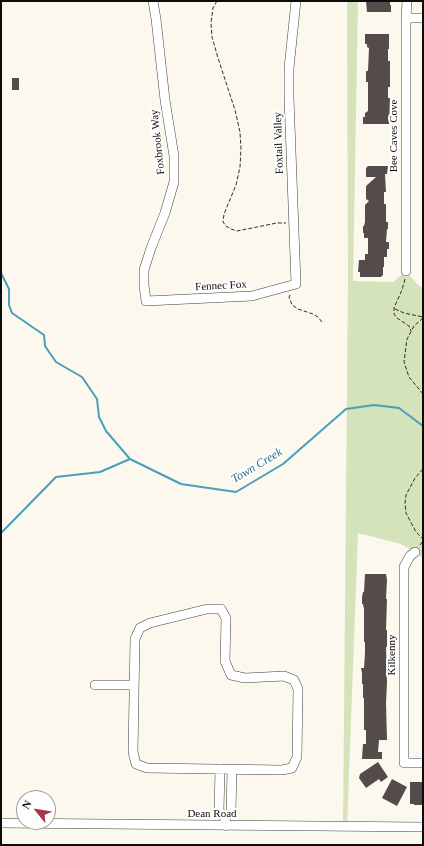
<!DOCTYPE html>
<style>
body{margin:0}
#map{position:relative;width:424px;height:846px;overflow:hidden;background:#fdf8ed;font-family:"Times New Roman",serif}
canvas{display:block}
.frame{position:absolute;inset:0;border:2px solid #0c0c0c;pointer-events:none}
.north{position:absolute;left:16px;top:790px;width:40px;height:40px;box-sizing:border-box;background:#fff;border:1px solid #9e9e9e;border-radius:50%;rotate:300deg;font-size:11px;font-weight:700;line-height:16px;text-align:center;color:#0c0c0c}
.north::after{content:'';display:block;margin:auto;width:14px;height:18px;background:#ab354b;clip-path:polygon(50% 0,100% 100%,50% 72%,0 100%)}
</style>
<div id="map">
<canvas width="424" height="846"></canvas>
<div class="frame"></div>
<div class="north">N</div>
</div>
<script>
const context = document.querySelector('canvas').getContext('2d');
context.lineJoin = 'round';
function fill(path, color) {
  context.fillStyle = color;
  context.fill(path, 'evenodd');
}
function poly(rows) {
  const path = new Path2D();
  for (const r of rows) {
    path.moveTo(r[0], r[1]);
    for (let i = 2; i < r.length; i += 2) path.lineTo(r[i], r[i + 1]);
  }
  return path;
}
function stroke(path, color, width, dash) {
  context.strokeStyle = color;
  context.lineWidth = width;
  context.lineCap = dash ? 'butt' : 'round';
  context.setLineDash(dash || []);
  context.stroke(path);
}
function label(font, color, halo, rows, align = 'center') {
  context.font = font + ' "Times New Roman",serif';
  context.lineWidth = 4;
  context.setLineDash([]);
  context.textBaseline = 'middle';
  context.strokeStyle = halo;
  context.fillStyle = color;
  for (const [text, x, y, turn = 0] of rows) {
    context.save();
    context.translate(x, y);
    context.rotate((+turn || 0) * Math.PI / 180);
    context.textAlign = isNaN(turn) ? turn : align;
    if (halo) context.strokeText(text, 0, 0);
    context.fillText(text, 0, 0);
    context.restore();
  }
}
fill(poly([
 [347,1,358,1,353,281,393,282,406,271,419,286,423,287,423,558,415,552,401,544,358,533,347,827,343,827,348,277]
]), '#d5e3bb');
stroke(poly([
 [1,273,9,289,9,305,12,313,44,335,45,346,56,362,82,377,97,399,99,417,106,431,130,459,181,484,236,492,283,464,346,409,374,405,399,408,423,426],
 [1,533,7,527,56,477,100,472,130,459]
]), '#479fbd', 2);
fill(poly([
 [366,1,390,1,390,5,391,5,391,12,367,12],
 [365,34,389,34,389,49,388,49,388,61,390,61,390,87,388,87,388,98,390,98,389,124,363,124,363,117,365,117,365,113,368,111,368,82,366,82,366,71,368,71,369,48,367,47,367,44,365,44],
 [12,78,19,78,19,90,12,90],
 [368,166,388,166,387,174,385,174,386,192,384,192,384,204,386,204,386,222,388,222,388,229,387,229,386,242,389,242,389,249,387,249,387,257,384,257,384,267,383,267,383,275,381,277,360,277,360,272,358,272,359,260,365,260,365,254,368,254,368,238,364,238,364,233,363,233,363,226,364,226,365,222,365,205,369,201,366,199,366,186,376,177,366,177,366,168],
 [365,574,386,574,387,580,386,599,387,599,386,630,387,630,387,647,386,647,387,683,386,703,387,740,379,740,378,752,382,752,382,759,362,759,363,744,366,744,366,730,364,730,364,698,363,698,363,684,362,684,362,673,361,668,364,668,365,653,365,642,364,642,364,609,363,604,362,604,362,597,363,592,364,592],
 [378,762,388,777,381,782,379,779,366,788,359,778,360,774],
 [392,779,407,787,397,806,382,798],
 [410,782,423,782,423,805,414,805,414,804,410,804]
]), '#534c4a');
const minor = poly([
 [153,1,156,19,165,100,174,156,174,182,165,213,151,248,144,270,144,285,146,301,252,296,296,284,289,98,289,68,296,1],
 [406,18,423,18],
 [406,271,406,18,407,1],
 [415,552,410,556,404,567,404,763,423,763],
 [207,609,221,609,226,618,225,661,231,675,245,678,284,676,294,680,298,689,297,757,292,768,282,770,147,768,136,764,133,752,135,639,140,628,150,623,207,609],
 [95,685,134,685],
 [220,769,219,811,225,818,226,826],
 [225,818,231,812,232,770],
 [1,823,423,827]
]);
stroke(minor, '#3f3f3f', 10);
stroke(poly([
 [217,1,213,8,211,23,212,37,218,58,235,110,240,132,241,149,240,167,236,185,224,214,223,222,226,226,231,229,237,231,277,223,286,223],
 [405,279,402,290,394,308,394,314,397,318,409,326,411,331],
 [290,295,289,297,292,305,298,309,313,314,318,317,322,322],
 [395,309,404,313,423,317],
 [423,318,414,326,407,339,404,362,409,377,423,394],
 [423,469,415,478,406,495,405,503,406,513,416,532,423,539],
 [420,545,423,541]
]), '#2e2e2e', 1, [4, 2]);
stroke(minor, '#fff', 9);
label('11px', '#0c0c0c', '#fff', [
 ["Bee Caves Cove",394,136,-90],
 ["Foxbrook Way",158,142,-96],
 ["Foxtail Valley",279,143,-92],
 ["Fennec Fox",221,286,-3],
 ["Kilkenny",392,655,-90],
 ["Dean Road",212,814]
]);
label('italic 12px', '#246f8f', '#fff', [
 ["Town Creek",257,466,-31]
]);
</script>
